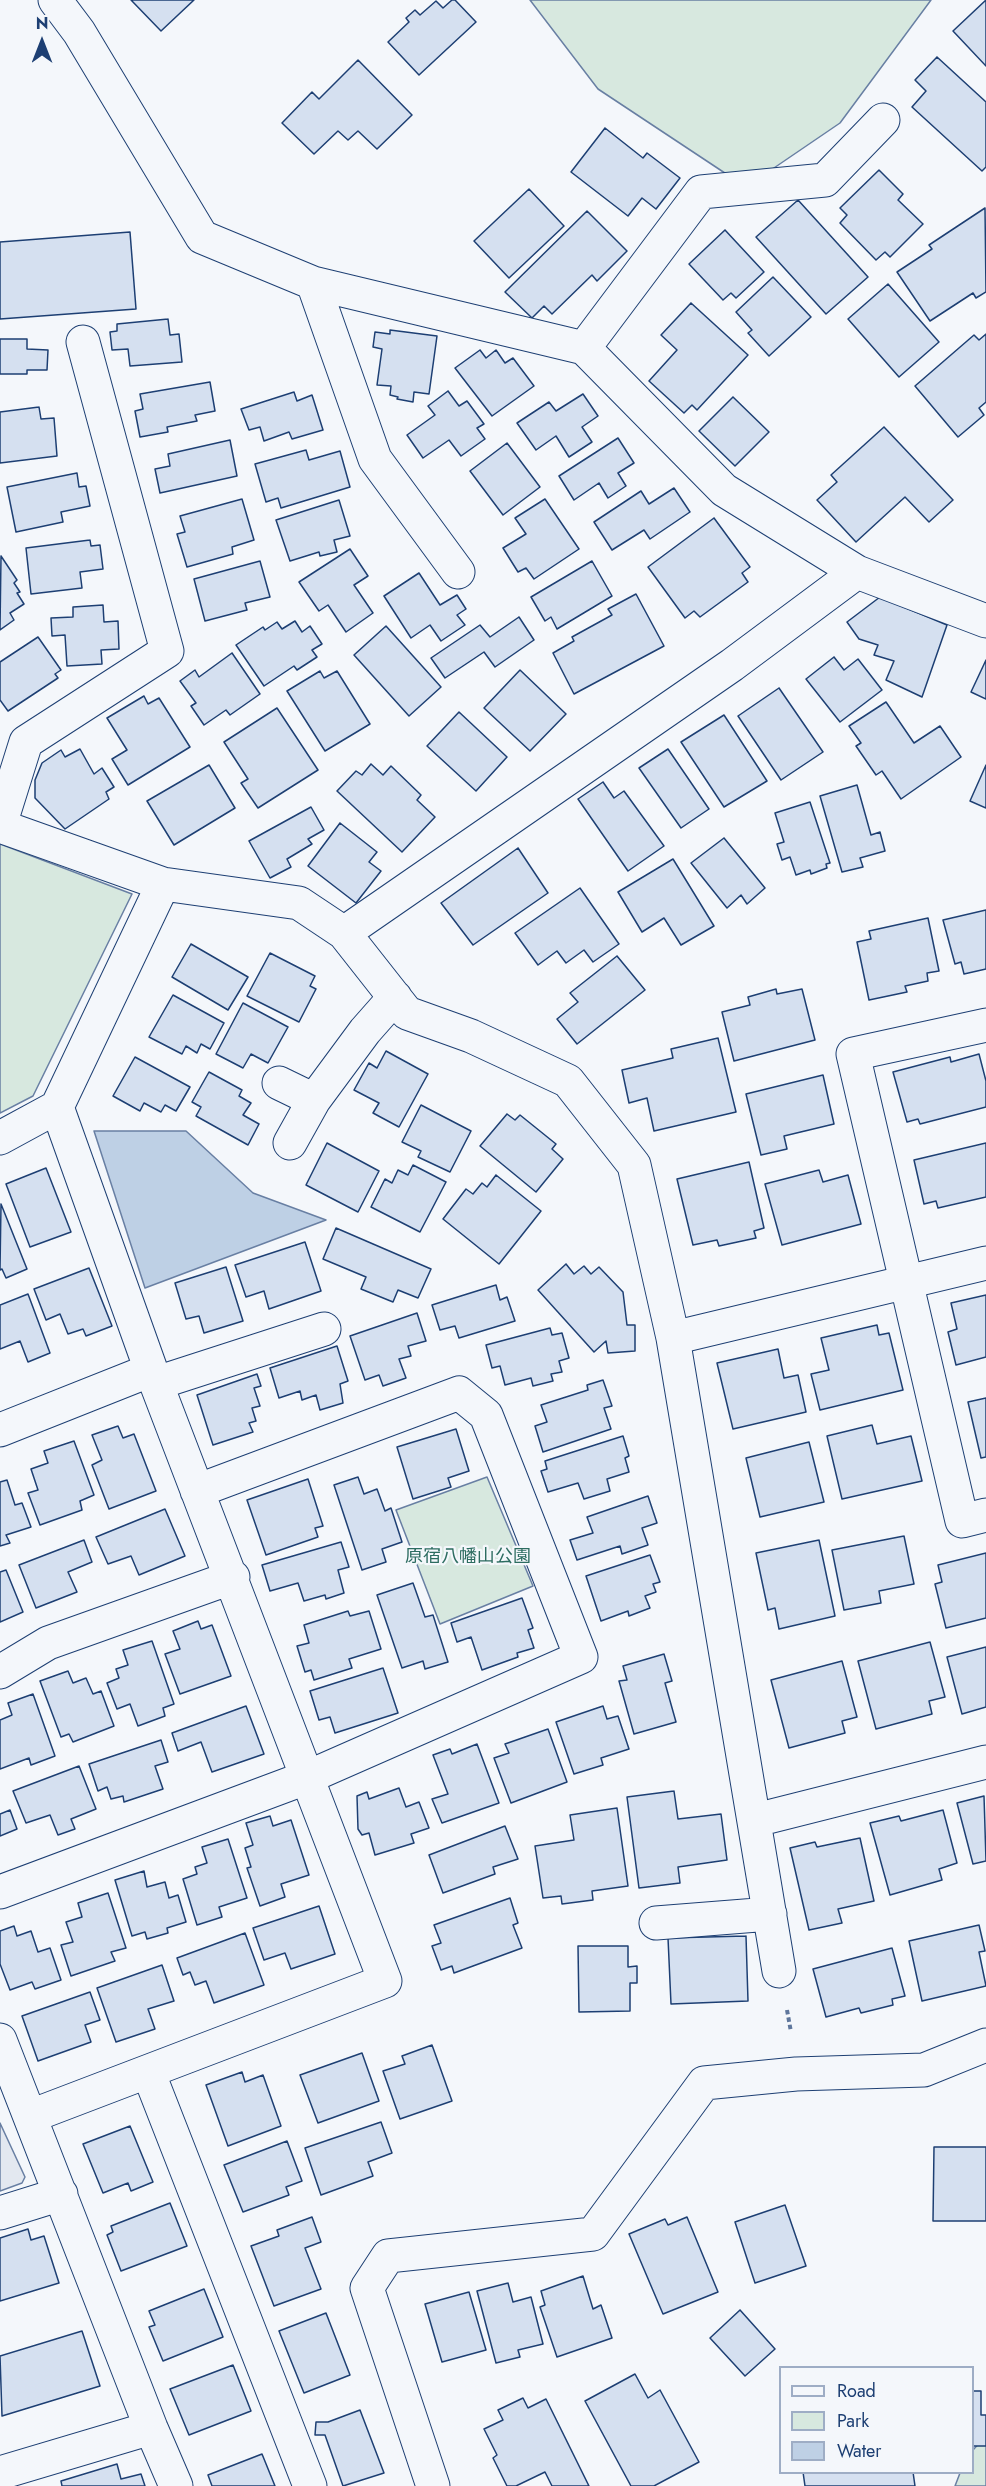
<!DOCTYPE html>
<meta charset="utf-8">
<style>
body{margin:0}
#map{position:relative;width:986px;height:2486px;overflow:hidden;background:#f4f7fb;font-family:Jost,sans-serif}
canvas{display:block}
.legend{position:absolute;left:779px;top:2366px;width:195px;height:108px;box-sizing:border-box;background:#f4f7fb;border:2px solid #9eadc5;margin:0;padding:8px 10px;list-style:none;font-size:18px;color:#1d3f73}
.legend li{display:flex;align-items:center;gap:12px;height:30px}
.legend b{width:30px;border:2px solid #9eadc5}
.north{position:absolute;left:12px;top:12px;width:60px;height:60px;-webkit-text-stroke:4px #f4f7fb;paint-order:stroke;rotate:0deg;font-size:16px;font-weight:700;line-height:24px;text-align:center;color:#1d3f73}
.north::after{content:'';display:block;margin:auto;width:21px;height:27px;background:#1d3f73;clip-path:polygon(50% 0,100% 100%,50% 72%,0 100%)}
</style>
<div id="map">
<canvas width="986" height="2486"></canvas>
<ul class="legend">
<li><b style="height:8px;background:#f4f7fb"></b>Road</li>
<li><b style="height:16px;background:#d7e8df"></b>Park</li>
<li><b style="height:16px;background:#bed0e5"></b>Water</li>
</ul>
<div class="north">N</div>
</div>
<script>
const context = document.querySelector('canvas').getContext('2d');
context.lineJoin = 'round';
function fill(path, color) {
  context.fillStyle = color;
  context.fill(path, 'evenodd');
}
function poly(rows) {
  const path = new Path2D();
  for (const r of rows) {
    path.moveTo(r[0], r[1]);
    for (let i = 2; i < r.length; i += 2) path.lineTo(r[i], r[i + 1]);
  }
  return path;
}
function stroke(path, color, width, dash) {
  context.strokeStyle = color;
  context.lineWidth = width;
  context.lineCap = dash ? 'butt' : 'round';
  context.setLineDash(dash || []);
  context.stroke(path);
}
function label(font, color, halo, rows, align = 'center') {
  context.font = font + ' Jost,"Noto Sans JP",sans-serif';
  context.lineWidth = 4.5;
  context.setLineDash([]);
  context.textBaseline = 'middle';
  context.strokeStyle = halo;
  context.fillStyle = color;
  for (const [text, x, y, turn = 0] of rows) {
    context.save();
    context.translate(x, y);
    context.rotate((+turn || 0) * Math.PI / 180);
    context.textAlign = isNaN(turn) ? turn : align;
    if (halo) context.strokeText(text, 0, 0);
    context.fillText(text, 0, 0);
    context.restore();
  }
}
const green = poly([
 [530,0,931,0,840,123,746,187,598,89,530,0],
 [0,844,132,894,33,1096,0,1113,0,844],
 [487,1477,533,1586,440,1624,396,1510,487,1477],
 [986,2436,986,2486,955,2486,960,2473,972,2472,973,2450,986,2436]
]);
fill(green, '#d7e8df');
stroke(green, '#687fa3', 1.5);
const parking = poly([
 [0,2123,25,2177,22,2183,0,2191,0,2123]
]);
fill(parking, '#e3e8f0');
stroke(parking, '#687fa3', 1.5);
const water = poly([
 [94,1131,186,1131,253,1193,326,1220,145,1288,94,1131]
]);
fill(water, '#bed0e5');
stroke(water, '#687fa3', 1.5);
const building = poly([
 [131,0,194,0,161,31,131,0],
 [452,0,455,0,476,22,419,75,388,42,409,22,406,18,415,10,420,15,436,1,443,8,452,0],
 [986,0,986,66,953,31,986,0],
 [937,57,986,102,986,167,982,171,912,107,926,91,915,80,937,57],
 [358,60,412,115,377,149,358,131,348,140,338,131,314,154,282,123,312,92,319,99,358,60],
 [605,128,643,158,647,153,680,178,656,209,642,198,628,216,571,172,605,128],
 [879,170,903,194,898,200,923,224,890,257,885,252,876,260,840,223,847,215,840,208,879,170],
 [529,189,564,226,509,278,474,241,529,189],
 [798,200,868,277,826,314,756,237,798,200],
 [985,208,986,292,976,298,973,293,930,321,897,272,932,249,929,245,985,208],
 [587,211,627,251,597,281,592,275,552,314,544,306,532,318,505,292,587,211],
 [725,230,764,272,736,298,731,293,723,300,689,264,725,230],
 [130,232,136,309,0,319,0,242,130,232],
 [773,277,811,317,769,356,748,333,752,330,736,312,773,277],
 [888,284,939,342,899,377,848,319,888,284],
 [691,303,748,355,697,410,692,405,684,413,649,381,677,350,661,335,691,303],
 [168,319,170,335,179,334,182,362,130,366,128,349,112,350,110,332,117,331,117,324,168,319],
 [390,330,437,336,429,394,414,392,413,402,397,399,398,397,390,395,391,386,377,385,382,349,373,347,375,332,390,334,390,330],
 [986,334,986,402,979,408,984,415,958,437,915,386,974,335,979,340,986,334],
 [0,339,27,339,27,349,48,350,47,370,27,370,27,374,0,374,0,339],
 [480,350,486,358,496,350,505,363,513,358,534,386,492,416,455,368,480,350],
 [210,382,215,411,195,415,197,421,167,427,168,432,140,437,135,411,143,409,140,394,210,382],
 [448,391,459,406,467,401,484,424,477,428,485,439,461,456,449,440,423,458,407,435,435,415,428,406,448,391],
 [294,392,297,401,312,395,323,430,292,439,289,432,264,441,260,427,249,430,241,409,294,392],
 [583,394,598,416,582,427,592,442,569,457,556,436,536,450,517,423,549,402,556,411,583,394],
 [733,397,769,432,735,466,699,431,733,397],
 [39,407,41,419,54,418,57,456,0,463,0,412,39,407],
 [884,427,953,500,929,522,905,497,856,542,817,500,837,482,831,475,884,427],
 [618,438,634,463,618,473,626,486,608,498,599,483,574,500,559,476,618,438],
 [230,440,237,476,160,493,155,469,170,466,168,454,230,440],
 [507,443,540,487,503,515,470,471,507,443],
 [306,450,309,460,340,451,350,487,281,508,278,498,266,502,255,464,306,450],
 [77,473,79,487,86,486,90,506,61,512,63,522,16,532,7,487,77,473],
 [674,488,690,512,650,539,644,530,612,550,594,522,641,491,649,504,674,488],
 [242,499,254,540,232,547,233,554,187,567,177,534,185,532,180,516,242,499],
 [545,499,579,549,534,579,526,568,518,572,503,548,526,534,515,518,545,499],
 [339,500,350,536,334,540,337,552,320,556,319,552,290,561,276,520,339,500],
 [714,518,750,567,742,573,748,582,700,617,694,611,685,618,648,567,714,518],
 [90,540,91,546,100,545,103,569,80,572,82,588,31,594,26,548,90,540],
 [350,549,368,576,354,585,373,613,346,632,328,605,319,611,299,582,350,549],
 [1,556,17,580,14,583,20,592,17,593,24,604,10,613,14,620,0,630,1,556],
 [260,561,270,597,245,603,247,610,205,621,194,579,260,561],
 [592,561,612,596,557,629,551,617,545,621,531,597,592,561],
 [419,573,440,605,457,595,466,609,457,615,465,625,441,641,430,625,411,638,384,596,419,573],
 [636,594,664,646,574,694,553,653,574,641,572,637,612,615,608,609,636,594],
 [880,597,947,625,922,697,886,680,894,661,874,655,878,645,859,639,847,622,880,597],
 [103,605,104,622,118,621,119,649,101,650,102,664,67,666,65,635,52,636,51,618,73,617,73,607,103,605],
 [519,617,534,640,495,667,484,652,445,678,431,658,480,625,490,637,519,617],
 [295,621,302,632,310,626,322,644,312,650,317,657,297,670,294,666,264,686,236,645,263,627,265,630,277,622,282,629,295,621],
 [386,626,441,687,409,716,354,655,386,626],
 [38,637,61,670,55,674,58,678,8,711,0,700,0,662,38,637],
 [232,653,260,694,230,715,226,710,204,725,191,706,196,703,180,681,195,670,199,677,232,653],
 [834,657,844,670,858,659,882,690,840,722,806,679,834,657],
 [986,660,986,699,971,692,986,660],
 [520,670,566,714,530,751,484,708,520,670],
 [320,671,324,678,337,671,370,724,325,751,287,691,320,671],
 [779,688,823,752,781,780,738,716,779,688],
 [144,696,148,704,159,698,190,747,128,785,112,759,127,750,107,718,144,696],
 [886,702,914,743,940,726,961,757,901,799,882,771,876,775,856,746,861,743,849,726,886,702],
 [277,708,318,770,258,808,241,783,248,779,224,742,277,708],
 [459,712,507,757,476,791,427,746,459,712],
 [724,715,767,781,724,807,681,742,724,715],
 [80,749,94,774,102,768,114,787,106,792,109,799,65,829,35,798,35,780,42,763,61,750,65,757,80,749],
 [668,749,709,809,681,828,639,768,668,749],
 [371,764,383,775,391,766,421,795,417,800,435,817,402,852,337,791,356,771,362,775,371,764],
 [209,765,235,808,174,845,147,801,209,765],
 [986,765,986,808,970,801,986,765],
 [603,782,614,798,624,791,664,846,628,871,578,799,603,782],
 [857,785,871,835,880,832,885,851,860,858,863,867,842,872,820,796,857,785],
 [810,802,830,863,826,864,827,868,811,874,810,870,796,875,790,857,782,860,777,844,784,842,775,813,810,802],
 [311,807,324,830,308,839,312,844,287,859,291,867,270,878,249,841,311,807],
 [340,823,377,852,369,862,381,871,356,903,308,866,340,823],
 [724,838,765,888,747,904,741,895,727,908,691,863,724,838],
 [518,848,548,893,473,945,441,903,518,848],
 [673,859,714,926,681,945,664,918,642,932,618,892,673,859],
 [580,888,619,944,593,962,584,950,566,963,557,951,538,965,515,933,580,888],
 [986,910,986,969,964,974,961,962,955,964,943,920,986,910],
 [928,918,939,971,927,973,928,981,905,986,907,992,869,1000,857,942,871,939,869,931,928,918],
 [191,944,248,977,228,1010,172,977,191,944],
 [270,953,315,976,310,986,316,989,299,1022,247,996,270,953],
 [617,956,645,990,577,1044,557,1019,578,1002,570,993,617,956],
 [776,989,777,994,802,989,815,1040,734,1061,722,1012,750,1005,748,997,776,989],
 [173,995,224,1023,210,1049,201,1044,197,1053,186,1046,182,1054,149,1037,173,995],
 [243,1003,288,1027,268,1063,251,1054,243,1068,216,1054,243,1003],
 [718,1038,736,1112,654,1131,647,1098,629,1103,622,1070,673,1058,671,1049,718,1038],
 [386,1051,428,1074,399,1127,373,1113,379,1103,354,1090,369,1063,377,1068,386,1051],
 [979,1054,986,1081,986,1107,920,1124,918,1119,907,1122,893,1072,950,1057,951,1062,979,1054],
 [135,1057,190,1087,176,1111,165,1105,161,1112,144,1103,140,1111,113,1096,135,1057],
 [209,1072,242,1090,239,1096,251,1103,243,1115,259,1124,248,1145,196,1116,201,1107,192,1102,209,1072],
 [823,1075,834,1124,784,1136,787,1149,761,1155,746,1094,823,1075],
 [421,1105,471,1131,450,1172,418,1157,421,1151,402,1142,421,1105],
 [507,1114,515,1120,520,1115,556,1144,552,1149,563,1159,536,1192,480,1146,507,1114],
 [327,1143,379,1171,358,1212,306,1185,327,1143],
 [986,1143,986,1197,938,1208,936,1201,924,1204,914,1160,986,1143],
 [749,1162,764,1228,754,1231,756,1238,719,1246,717,1240,693,1245,677,1179,749,1162],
 [413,1165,446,1182,420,1232,371,1207,385,1179,392,1183,398,1170,408,1175,413,1165],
 [46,1168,71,1232,30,1247,6,1184,46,1168],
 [819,1170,823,1182,848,1175,861,1224,782,1245,765,1184,819,1170],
 [496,1175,541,1211,499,1264,443,1219,466,1189,473,1194,482,1183,487,1187,496,1175],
 [1,1204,27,1269,6,1278,2,1269,0,1270,1,1204],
 [336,1228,431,1269,418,1298,398,1290,393,1302,361,1289,366,1277,323,1259,336,1228],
 [305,1242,321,1291,269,1309,264,1291,246,1297,235,1265,305,1242],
 [566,1264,574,1274,584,1266,591,1274,599,1267,623,1292,627,1325,635,1325,635,1351,608,1353,606,1341,594,1352,538,1290,566,1264],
 [226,1267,243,1321,204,1333,199,1316,186,1319,175,1283,226,1267],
 [89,1268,112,1326,86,1336,83,1329,68,1334,60,1314,46,1320,34,1289,89,1268],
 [496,1285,500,1300,507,1297,515,1321,459,1338,455,1326,440,1330,432,1305,496,1285],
 [28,1294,50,1353,28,1362,20,1341,0,1349,0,1305,28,1294],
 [986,1295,986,1357,956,1365,948,1332,957,1329,951,1303,986,1295],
 [417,1313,426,1341,408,1346,411,1356,399,1359,406,1378,383,1386,379,1375,365,1380,350,1336,417,1313],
 [877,1325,879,1335,889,1333,903,1390,820,1410,811,1374,829,1370,821,1338,877,1325],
 [550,1328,552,1335,562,1333,569,1358,559,1361,562,1372,551,1374,553,1381,533,1386,531,1378,505,1385,500,1366,492,1368,486,1345,550,1328],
 [337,1346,348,1381,340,1384,343,1403,320,1410,316,1395,302,1400,300,1391,279,1398,270,1368,337,1346],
 [778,1349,784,1378,798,1375,806,1412,733,1429,717,1363,778,1349],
 [257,1374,261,1386,254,1388,260,1406,252,1408,256,1421,249,1423,253,1432,213,1445,197,1395,257,1374],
 [603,1380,612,1406,604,1408,611,1429,543,1452,535,1426,547,1422,541,1405,588,1390,587,1385,603,1380],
 [986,1398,986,1457,981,1458,968,1402,986,1398],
 [872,1425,877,1444,911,1436,922,1481,842,1499,827,1436,872,1425],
 [118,1426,123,1438,134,1434,156,1491,109,1509,92,1465,102,1460,92,1435,118,1426],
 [456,1429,469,1471,448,1478,451,1487,413,1499,397,1447,456,1429],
 [623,1436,629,1456,625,1458,629,1472,607,1479,610,1491,584,1499,578,1483,548,1492,541,1471,547,1469,545,1461,623,1436],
 [74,1441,94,1495,80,1501,82,1510,40,1525,28,1493,38,1490,31,1469,48,1463,44,1451,74,1441],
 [809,1442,824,1502,760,1517,746,1458,809,1442],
 [358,1477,364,1494,377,1489,385,1511,391,1508,402,1542,382,1549,386,1562,362,1570,334,1485,358,1477],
 [308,1479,323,1526,315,1528,318,1537,266,1555,247,1500,308,1479],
 [7,1480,15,1505,22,1503,31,1527,6,1535,10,1543,0,1546,0,1482,7,1480],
 [648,1496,657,1523,642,1528,648,1545,622,1554,620,1546,577,1560,570,1540,593,1533,587,1517,648,1496],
 [165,1509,185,1556,139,1575,131,1556,108,1564,96,1537,165,1509],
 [904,1536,914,1584,879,1591,881,1603,844,1610,832,1550,904,1536],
 [84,1540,92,1562,68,1572,77,1592,36,1608,19,1565,84,1540],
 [819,1540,835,1616,779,1629,775,1608,768,1610,756,1553,819,1540],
 [341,1542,349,1567,338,1570,344,1593,326,1599,325,1595,304,1601,298,1583,270,1591,262,1565,341,1542],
 [986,1553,986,1618,946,1628,935,1584,942,1582,938,1565,986,1553],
 [650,1555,660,1582,653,1584,656,1592,645,1596,650,1608,629,1616,628,1611,601,1621,586,1576,650,1555],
 [6,1570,23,1612,0,1622,0,1572,6,1570],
 [413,1583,425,1617,433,1615,448,1662,425,1669,423,1661,402,1668,377,1595,413,1583],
 [522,1598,533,1628,528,1630,534,1648,517,1653,518,1657,482,1670,471,1637,457,1642,451,1623,522,1598],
 [348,1611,350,1616,369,1611,381,1649,349,1659,352,1668,314,1680,311,1670,305,1672,297,1646,309,1643,304,1625,348,1611],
 [198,1621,201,1629,212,1625,231,1676,180,1694,165,1654,180,1649,173,1631,198,1621],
 [152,1641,174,1704,163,1708,165,1716,138,1726,130,1704,117,1709,107,1683,119,1678,116,1669,128,1665,123,1650,152,1641],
 [930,1642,945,1697,929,1701,932,1714,876,1729,858,1661,930,1642],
 [986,1647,986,1707,962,1714,947,1657,986,1647],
 [664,1654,672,1681,665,1683,676,1722,634,1734,619,1681,627,1680,623,1666,664,1654],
 [842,1661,857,1717,842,1721,845,1733,789,1748,771,1680,842,1661],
 [383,1668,398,1713,335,1733,330,1717,319,1720,310,1691,383,1668],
 [68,1671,73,1683,86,1678,93,1694,101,1691,114,1726,73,1742,69,1734,61,1737,40,1681,68,1671],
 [33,1694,55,1756,31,1765,29,1758,0,1769,0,1720,12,1715,8,1703,33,1694],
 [246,1706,264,1754,212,1772,201,1742,178,1751,172,1733,246,1706],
 [603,1706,607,1719,618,1716,629,1749,601,1758,603,1765,574,1774,556,1722,603,1706],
 [548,1729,567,1782,511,1803,494,1758,509,1753,505,1744,548,1729],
 [161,1740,168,1762,155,1766,163,1789,124,1802,123,1796,111,1799,107,1787,98,1791,89,1764,161,1740],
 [477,1744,499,1803,442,1823,432,1799,448,1794,433,1755,450,1749,452,1754,477,1744],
 [79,1766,96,1809,71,1819,75,1829,58,1835,50,1815,26,1823,13,1791,79,1766],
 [399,1788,406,1807,419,1802,429,1828,411,1834,414,1843,375,1855,369,1833,362,1835,358,1829,357,1796,367,1792,369,1799,399,1788],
 [674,1791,678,1819,721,1814,727,1860,678,1867,680,1883,639,1888,627,1797,674,1791],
 [984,1796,986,1861,973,1864,957,1803,984,1796],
 [617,1808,628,1886,592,1891,593,1900,562,1904,561,1896,543,1898,535,1846,574,1840,570,1815,617,1808],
 [10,1810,17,1829,0,1836,0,1814,10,1810],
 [943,1810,957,1863,939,1869,942,1880,890,1895,870,1823,899,1816,901,1821,943,1810],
 [270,1816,273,1826,291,1820,309,1875,281,1884,285,1897,260,1906,247,1868,251,1867,245,1848,253,1845,246,1823,270,1816],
 [505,1826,518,1859,493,1867,495,1874,443,1893,429,1855,505,1826],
 [860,1838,874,1901,838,1909,842,1923,809,1930,790,1848,815,1842,817,1847,860,1838],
 [228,1839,247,1898,219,1907,222,1917,197,1925,183,1879,197,1874,195,1867,207,1863,202,1847,228,1839],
 [144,1871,147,1887,165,1882,169,1898,178,1895,186,1922,167,1928,168,1933,147,1939,145,1932,132,1936,115,1880,144,1871],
 [108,1893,126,1948,111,1952,115,1961,71,1976,61,1945,73,1942,66,1922,82,1917,78,1903,108,1893],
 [510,1898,518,1923,513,1925,522,1948,454,1973,452,1966,441,1970,432,1946,441,1943,434,1925,510,1898],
 [319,1906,335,1954,291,1969,285,1953,264,1960,253,1928,319,1906],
 [979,1925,985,1951,979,1952,986,1986,922,2001,909,1941,979,1925],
 [14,1926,17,1936,31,1931,38,1952,50,1948,61,1980,35,1989,32,1982,10,1990,0,1964,0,1931,14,1926],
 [245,1933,264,1985,214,2003,206,1981,195,1985,190,1972,183,1975,177,1958,245,1933],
 [746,1936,748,2001,671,2004,668,1938,746,1936],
 [578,1946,628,1946,628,1967,637,1966,637,1983,630,1983,630,2011,579,2012,578,1946],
 [892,1948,905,1996,892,1999,893,2005,861,2013,859,2008,826,2017,813,1969,892,1948],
 [162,1965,174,2001,148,2009,155,2029,116,2042,97,1988,162,1965],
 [90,1992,100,2020,85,2025,91,2042,38,2061,22,2016,90,1992],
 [432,2045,452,2101,400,2119,383,2071,405,2064,402,2056,432,2045],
 [362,2053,379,2101,318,2123,300,2075,362,2053],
 [242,2072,245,2082,263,2075,281,2126,228,2146,206,2085,242,2072],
 [381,2122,392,2153,368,2162,373,2176,321,2195,305,2148,381,2122],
 [130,2126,153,2182,131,2191,128,2183,103,2193,83,2144,130,2126],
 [287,2141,302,2181,286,2187,289,2195,243,2212,224,2165,287,2141],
 [934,2147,986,2147,986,2221,933,2221,934,2147],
 [170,2203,187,2246,121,2271,107,2235,113,2232,111,2226,170,2203],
 [785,2205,806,2266,755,2283,735,2222,785,2205],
 [312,2217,321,2242,305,2248,321,2289,274,2306,251,2246,279,2236,277,2230,312,2217],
 [687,2217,718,2292,663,2314,629,2234,665,2219,668,2225,687,2217],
 [28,2229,31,2240,44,2236,59,2283,0,2301,0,2238,28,2229],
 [583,2276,593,2309,601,2305,612,2338,557,2357,540,2307,545,2305,541,2291,583,2276],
 [508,2283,513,2302,531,2297,543,2344,518,2350,520,2357,496,2363,477,2291,508,2283],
 [204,2289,223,2337,163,2361,149,2327,155,2325,149,2311,204,2289],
 [469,2292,486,2350,442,2362,425,2304,469,2292],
 [740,2310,775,2349,745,2376,710,2338,740,2310],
 [326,2313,350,2375,304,2393,279,2331,326,2313],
 [82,2331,100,2386,2,2416,0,2356,82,2331],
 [233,2365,251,2411,189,2435,170,2389,233,2365],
 [635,2374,648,2398,660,2390,699,2462,654,2486,631,2486,585,2401,635,2374],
 [972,2391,981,2391,981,2415,986,2415,986,2446,972,2446,972,2391],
 [523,2398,528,2408,546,2399,589,2486,552,2486,545,2472,516,2486,507,2486,493,2458,497,2455,484,2429,503,2420,498,2410,523,2398],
 [360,2410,384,2473,343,2486,325,2435,315,2435,316,2422,328,2422,360,2410],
 [262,2454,275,2486,212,2486,208,2475,262,2454],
 [117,2464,121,2479,141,2474,145,2486,62,2486,61,2481,117,2464],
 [803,2472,913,2472,915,2486,805,2486,803,2472]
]);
fill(building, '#d5e0f0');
stroke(building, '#1d3f73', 1.5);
const minor = poly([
 [55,0,79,32,202,237,313,283,584,348,724,490,857,572,986,621],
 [313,283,375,459,458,572],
 [584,348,701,192,825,180,883,120],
 [0,825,26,742,167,651,83,342],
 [0,826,163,884,299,903,344,933,407,1013,471,1036,568,1081,634,1165,673,1338,779,1971],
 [344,933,732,665,857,572],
 [986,1025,853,1054,962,1521,986,1515],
 [279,1083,314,1100],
 [0,1138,57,1107,163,884],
 [290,1143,314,1100,365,1031,395,997],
 [673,1338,986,1263],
 [157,1383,324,1329],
 [0,1430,151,1370],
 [0,1672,48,1643,233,1577],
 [756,1820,986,1762],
 [0,1892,308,1777,581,1657,486,1415,459,1393,197,1491],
 [656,1923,770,1914],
 [0,2040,151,2428,176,2486],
 [149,2074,310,2486],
 [31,2116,385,1981,151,1370,57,1107],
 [0,2213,61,2194],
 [0,2473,151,2428],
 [433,2486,367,2288,388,2256,593,2234,704,2083,796,2074,924,2070,986,2045]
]);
stroke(minor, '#1d3f73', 35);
stroke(poly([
 [787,2010,791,2032]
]), '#5e769c', 4, [4.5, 3]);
stroke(minor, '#f4f7fb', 33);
label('18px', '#2c6c60', '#f4f7fb', [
 ["原宿八幡山公園",468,1558]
]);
</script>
